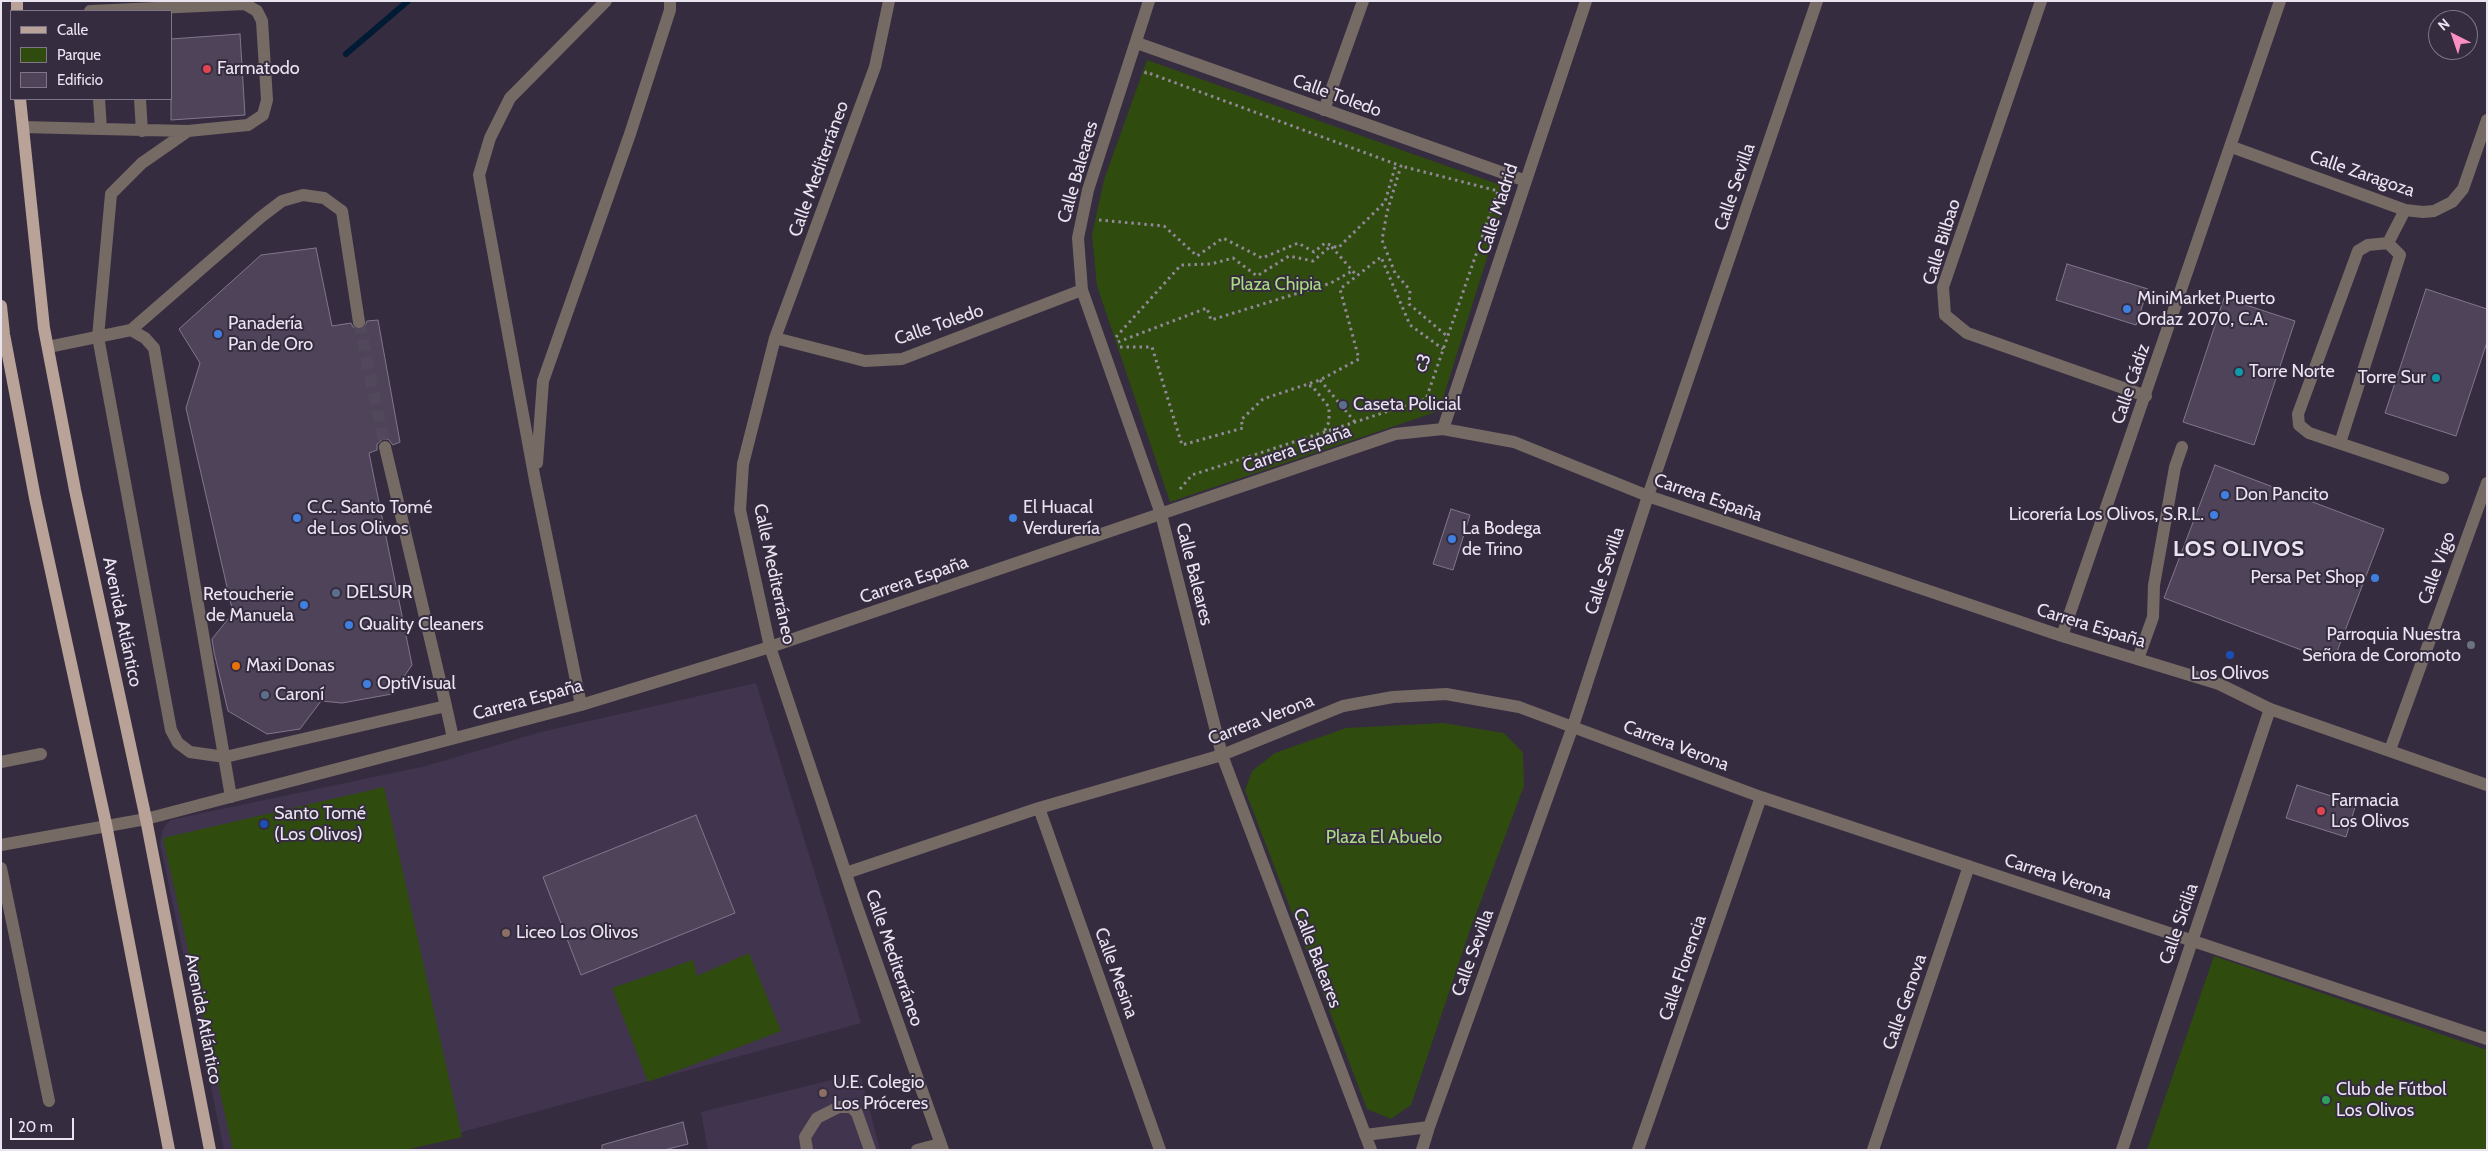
<!DOCTYPE html>
<meta charset="utf-8">
<style>
body{margin:0}
#map{position:relative;width:2488px;height:1151px;overflow:hidden;background:#362c40;font-family:Cabin,sans-serif}
canvas{display:block}
.frame{position:absolute;inset:0;border:2px solid #eae4f1;pointer-events:none}
.legend{position:absolute;left:10px;top:10px;width:162px;height:90px;box-sizing:border-box;background:#362c40;border:1px solid #7e7687;margin:0;padding:6px 9px;list-style:none;font-size:15px;color:#eae4f1}
.legend li{display:flex;align-items:center;gap:10px;height:25px}
.legend b{width:25px;border:1px solid #7e7687}
.north{position:absolute;left:2428px;top:10px;width:50px;height:50px;box-sizing:border-box;background:#362c40;border:1px solid #7e7687;border-radius:50%;rotate:319deg;font-size:14px;font-weight:700;line-height:20px;text-align:center;color:#eae4f1}
.north::after{content:'';display:block;margin:auto;width:18px;height:22px;background:#fb8fc4;clip-path:polygon(50% 0,100% 100%,50% 72%,0 100%)}
.scale{position:absolute;left:10px;top:1118px;width:64px;height:22px;box-sizing:border-box;border:2px solid #eae4f1;border-top:0;padding-left:6px;font-size:15px;line-height:18px;white-space:nowrap;color:#eae4f1;-webkit-text-stroke:4px #362c40;paint-order:stroke}
</style>
<div id="map">
<canvas width="2488" height="1151"></canvas>
<div class="frame"></div>
<ul class="legend">
<li><b style="height:6px;background:#b9a297"></b>Calle</li>
<li><b style="height:14px;background:#2f4b0e"></b>Parque</li>
<li><b style="height:14px;background:#4e4358"></b>Edificio</li>
</ul>
<div class="north">N</div>
<div class="scale">20 m</div>
</div>
<script>
const context = document.querySelector('canvas').getContext('2d');
context.lineJoin = 'round';
function fill(path, color) {
  context.fillStyle = color;
  context.fill(path, 'evenodd');
}
function poly(rows) {
  const path = new Path2D();
  for (const r of rows) {
    path.moveTo(r[0], r[1]);
    for (let i = 2; i < r.length; i += 2) path.lineTo(r[i], r[i + 1]);
  }
  return path;
}
function stroke(path, color, width, dash) {
  context.strokeStyle = color;
  context.lineWidth = width;
  context.lineCap = dash ? 'butt' : 'round';
  context.setLineDash(dash || []);
  context.stroke(path);
}
function label(font, color, halo, rows, align = 'center') {
  context.font = font + ' Cabin,sans-serif';
  context.lineWidth = 4;
  context.setLineDash([]);
  context.textBaseline = 'middle';
  context.strokeStyle = halo;
  context.fillStyle = color;
  for (const [text, x, y, turn = 0] of rows) {
    context.save();
    context.translate(x, y);
    context.rotate((+turn || 0) * Math.PI / 180);
    context.textAlign = isNaN(turn) ? turn : align;
    if (halo) context.strokeText(text, 0, 0);
    context.fillText(text, 0, 0);
    context.restore();
  }
}
fill(poly([
 [756,683,861,1023,396,1150,224,1150,160,843,163,829,170,820,426,766,541,732],
 [860,1073,880,1150,708,1150,701,1112]
]), '#41344e');
fill(poly([
 [1147,60,1509,188,1439,411,1170,502,1097,286,1092,235,1104,180],
 [1443,723,1504,733,1523,753,1524,786,1470,930,1411,1105,1391,1119,1367,1109,1245,790,1252,771,1275,753,1346,728],
 [384,787,462,1137,405,1150,233,1150,163,838],
 [749,953,781,1031,648,1082,612,988,693,960,697,976],
 [2214,956,2487,1050,2487,1150,2147,1150]
]), '#2f4b0e');
stroke(poly([
 [346,54,408,1]
]), '#001b33', 6);
const building = poly([
 [240,34,245,115,171,120,171,39,240,34],
 [316,248,332,326,351,323,353,327,360,330,364,328,367,321,378,320,400,442,393,445,388,439,383,439,377,444,377,450,369,453,412,665,392,694,342,703,321,701,300,729,267,734,228,711,214,652,212,639,233,613,186,408,200,363,179,329,261,255,316,248],
 [2067,264,2148,289,2136,325,2056,300,2067,264],
 [2426,289,2487,309,2487,342,2456,436,2385,413,2426,289],
 [2224,298,2295,321,2254,445,2183,422,2224,298],
 [2215,465,2384,529,2333,662,2164,598,2215,465],
 [1451,509,1470,515,1453,570,1433,564,1451,509],
 [2297,785,2356,804,2346,837,2286,818,2297,785],
 [696,815,735,913,581,975,543,877,696,815],
 [683,1122,688,1144,664,1150,602,1150,602,1145,683,1122]
]);
fill(building, '#4e4358');
stroke(building, '#82768d', 1);
stroke(poly([
 [359,322,385,447]
]), '#51485b', 12, [12, 6]);
stroke(poly([
 [1145,74,1146,72,1401,166,1387,212,1382,240,1395,273,1410,290,1409,304,1447,336],
 [1099,220,1164,226,1197,256,1223,238,1262,258,1298,243,1314,252,1325,243,1338,248,1385,202,1396,164],
 [1116,337,1181,265,1211,264,1233,258,1257,276,1289,256,1313,261,1331,246,1357,276],
 [1118,342,1207,308,1211,320,1331,283,1352,271],
 [1120,347,1152,347,1182,445,1243,428,1241,420,1263,399,1320,380,1359,359,1340,289,1381,257,1410,325,1443,349],
 [1320,380,1355,422],
 [1309,386,1312,386,1329,407,1329,422,1324,432],
 [1180,489,1192,475,1426,399,1498,191,1401,166]
]), '#918999', 3, [2.5, 4]);
stroke(poly([
 [889,1,875,67,775,338,743,464,740,510,770,647,857,907,943,1150],
 [1149,1,1088,190,1078,238,1082,290,1161,514,1222,755,1371,1150],
 [2041,1,1943,287,1945,315,1967,333,2146,396],
 [90,11,245,4,257,11,262,21,267,100,263,115,248,125,188,131,101,129],
 [1137,43,1526,181],
 [140,99,142,131],
 [1324,110,1363,1],
 [23,127,101,129,99,99],
 [188,131,142,163,111,194,98,337,171,730,178,743,190,752,225,757,446,706,453,738],
 [2232,147,2405,210,2423,212,2434,211,2452,202,2463,189,2487,120],
 [2405,210,2388,243,2368,245,2358,251,2298,414,2299,425,2309,433,2443,478],
 [131,330,261,217,282,201,303,195,324,198,342,211,359,322],
 [775,338,865,361,902,359,1082,290],
 [48,347,131,330,145,338,154,348,231,797],
 [1443,429,1586,1],
 [2340,443,2400,255,2388,243],
 [385,447,446,706],
 [537,463,543,381,630,134,670,10,670,1],
 [2062,636,2280,1],
 [2138,659,2153,617,2154,585,2175,467,2182,447],
 [581,705,535,480,479,175,490,138,510,98,606,1],
 [2390,750,2487,483],
 [1,762,41,754],
 [1039,808,1160,1150],
 [1,845,146,819,581,705,770,647,1395,434,1443,429,1514,442,1648,496,2062,636,2219,684,2270,709,2487,785],
 [1,868,49,1101],
 [846,873,1039,808,1222,755,1343,706,1393,697,1446,694,1519,707,1761,797,2487,1039],
 [1365,1135,1429,1127],
 [807,1150,805,1137,817,1118,839,1107,851,1107,857,1113,870,1150],
 [917,1150,940,1144],
 [1422,1150,1429,1127,1573,726,1648,496,1817,1],
 [1638,1150,1761,797],
 [1873,1150,1969,866],
 [2122,1150,2270,709]
]), '#766a65', 12);
stroke(poly([
 [17,1,17,11],
 [20,99,44,328,75,490,146,819,210,1150],
 [1,306,4,334,35,498,106,824,169,1150]
]), '#b9a297', 12);
for (const [x, y, r, color] of [
 [207,69,5,"#e0444e"],
 [2127,309,5,"#3f7fe0"],
 [218,334,5,"#3f7fe0"],
 [2239,372,5,"#0f9aa8"],
 [2436,378,5,"#0f9aa8"],
 [1343,405,5,"#5c6f8a"],
 [2225,495,5,"#3f7fe0"],
 [2214,515,5,"#3f7fe0"],
 [297,518,5,"#3f7fe0"],
 [1013,518,5,"#3f7fe0"],
 [1452,539,5,"#3f7fe0"],
 [2375,578,5,"#3f7fe0"],
 [336,593,5,"#5c6f8a"],
 [304,605,5,"#3f7fe0"],
 [349,625,5,"#3f7fe0"],
 [2471,645,5,"#6b7280"],
 [2230,655,5,"#1a4fb4"],
 [236,666,5,"#e8710a"],
 [367,684,5,"#3f7fe0"],
 [265,695,5,"#5c6f8a"],
 [2321,811,5,"#e0444e"],
 [264,824,5,"#1a4fb4"],
 [506,933,5,"#8d6e63"],
 [823,1093,5,"#8d6e63"],
 [2326,1100,5,"#2e9e5b"]
]) {
  const dot = new Path2D();
  dot.arc(x, y, r, 0, 2 * Math.PI);
  context.fillStyle = color;
  context.fill(dot);
  stroke(dot, '#362c40', 2);
}
label('18px', '#eae4f1', '#362c40', [
 ["Farmatodo",217,69],
 ["MiniMarket Puerto",2137,299],
 ["Ordaz 2070, C.A.",2137,320],
 ["Panadería",228,324],
 ["Pan de Oro",228,345],
 ["Torre Norte",2249,372],
 ["Torre Sur",2426,378,"right"],
 ["Caseta Policial",1353,405],
 ["Don Pancito",2235,495],
 ["C.C. Santo Tomé",307,508],
 ["de Los Olivos",307,529],
 ["El Huacal",1023,508],
 ["Verdurería",1023,529],
 ["Licorería Los Olivos, S.R.L.",2204,515,"right"],
 ["La Bodega",1462,529],
 ["de Trino",1462,550],
 ["Persa Pet Shop",2365,578,"right"],
 ["DELSUR",346,593],
 ["Retoucherie",294,595,"right"],
 ["de Manuela",294,616,"right"],
 ["Quality Cleaners",359,625],
 ["Parroquia Nuestra",2461,635,"right"],
 ["Señora de Coromoto",2461,656,"right"],
 ["Maxi Donas",246,666],
 ["Los Olivos",2230,674,"center"],
 ["OptiVisual",377,684],
 ["Caroní",275,695],
 ["Farmacia",2331,801],
 ["Los Olivos",2331,822],
 ["Santo Tomé",274,814],
 ["(Los Olivos)",274,835],
 ["Liceo Los Olivos",516,933],
 ["U.E. Colegio",833,1083],
 ["Los Próceres",833,1104],
 ["Club de Fútbol",2336,1090],
 ["Los Olivos",2336,1111]
], 'left');
label('18px', '#eae4f1', '#362c40', [
 ["Calle Toledo",1337,96,20],
 ["Calle Mediterráneo",819,169,-70],
 ["Calle Baleares",1078,172,-74],
 ["Calle Zaragoza",2362,174,19],
 ["Calle Sevilla",1735,187,-71],
 ["Calle Madrid",1498,209,-72],
 ["Calle Bilbao",1942,242,-73],
 ["Calle Toledo",939,325,-19],
 ["c3",1423,363,-71],
 ["Calle Cádiz",2131,384,-71],
 ["Carrera España",1297,449,-19],
 ["Carrera España",1708,498,19],
 ["Calle Vigo",2437,568,-70],
 ["Calle Sevilla",1605,571,-72],
 ["Calle Mediterráneo",774,574,78],
 ["Calle Baleares",1194,574,76],
 ["Carrera España",914,580,-19],
 ["Avenida Atlántico",122,622,78],
 ["Carrera España",2091,626,17],
 ["Carrera España",528,700,-15],
 ["Carrera Verona",1261,720,-21],
 ["Carrera Verona",1676,746,21],
 ["Carrera Verona",2058,877,18],
 ["Calle Sicilia",2179,924,-71],
 ["Calle Sevilla",1473,953,-70],
 ["Calle Mediterráneo",894,958,71],
 ["Calle Baleares",1317,958,69],
 ["Calle Florencia",1683,968,-71],
 ["Calle Mesina",1116,973,70],
 ["Calle Genova",1905,1002,-71],
 ["Avenida Atlántico",203,1019,79]
]);
label('18px', '#abdb81', '#362c40', [
 ["Plaza Chipia",1276,285],
 ["Plaza El Abuelo",1384,838]
]);
context.letterSpacing = '1px';
label('bold 22px', '#eae4f1', '#362c40', [
 ["LOS OLIVOS",2239,550]
]);
context.letterSpacing = '0px';
</script>
